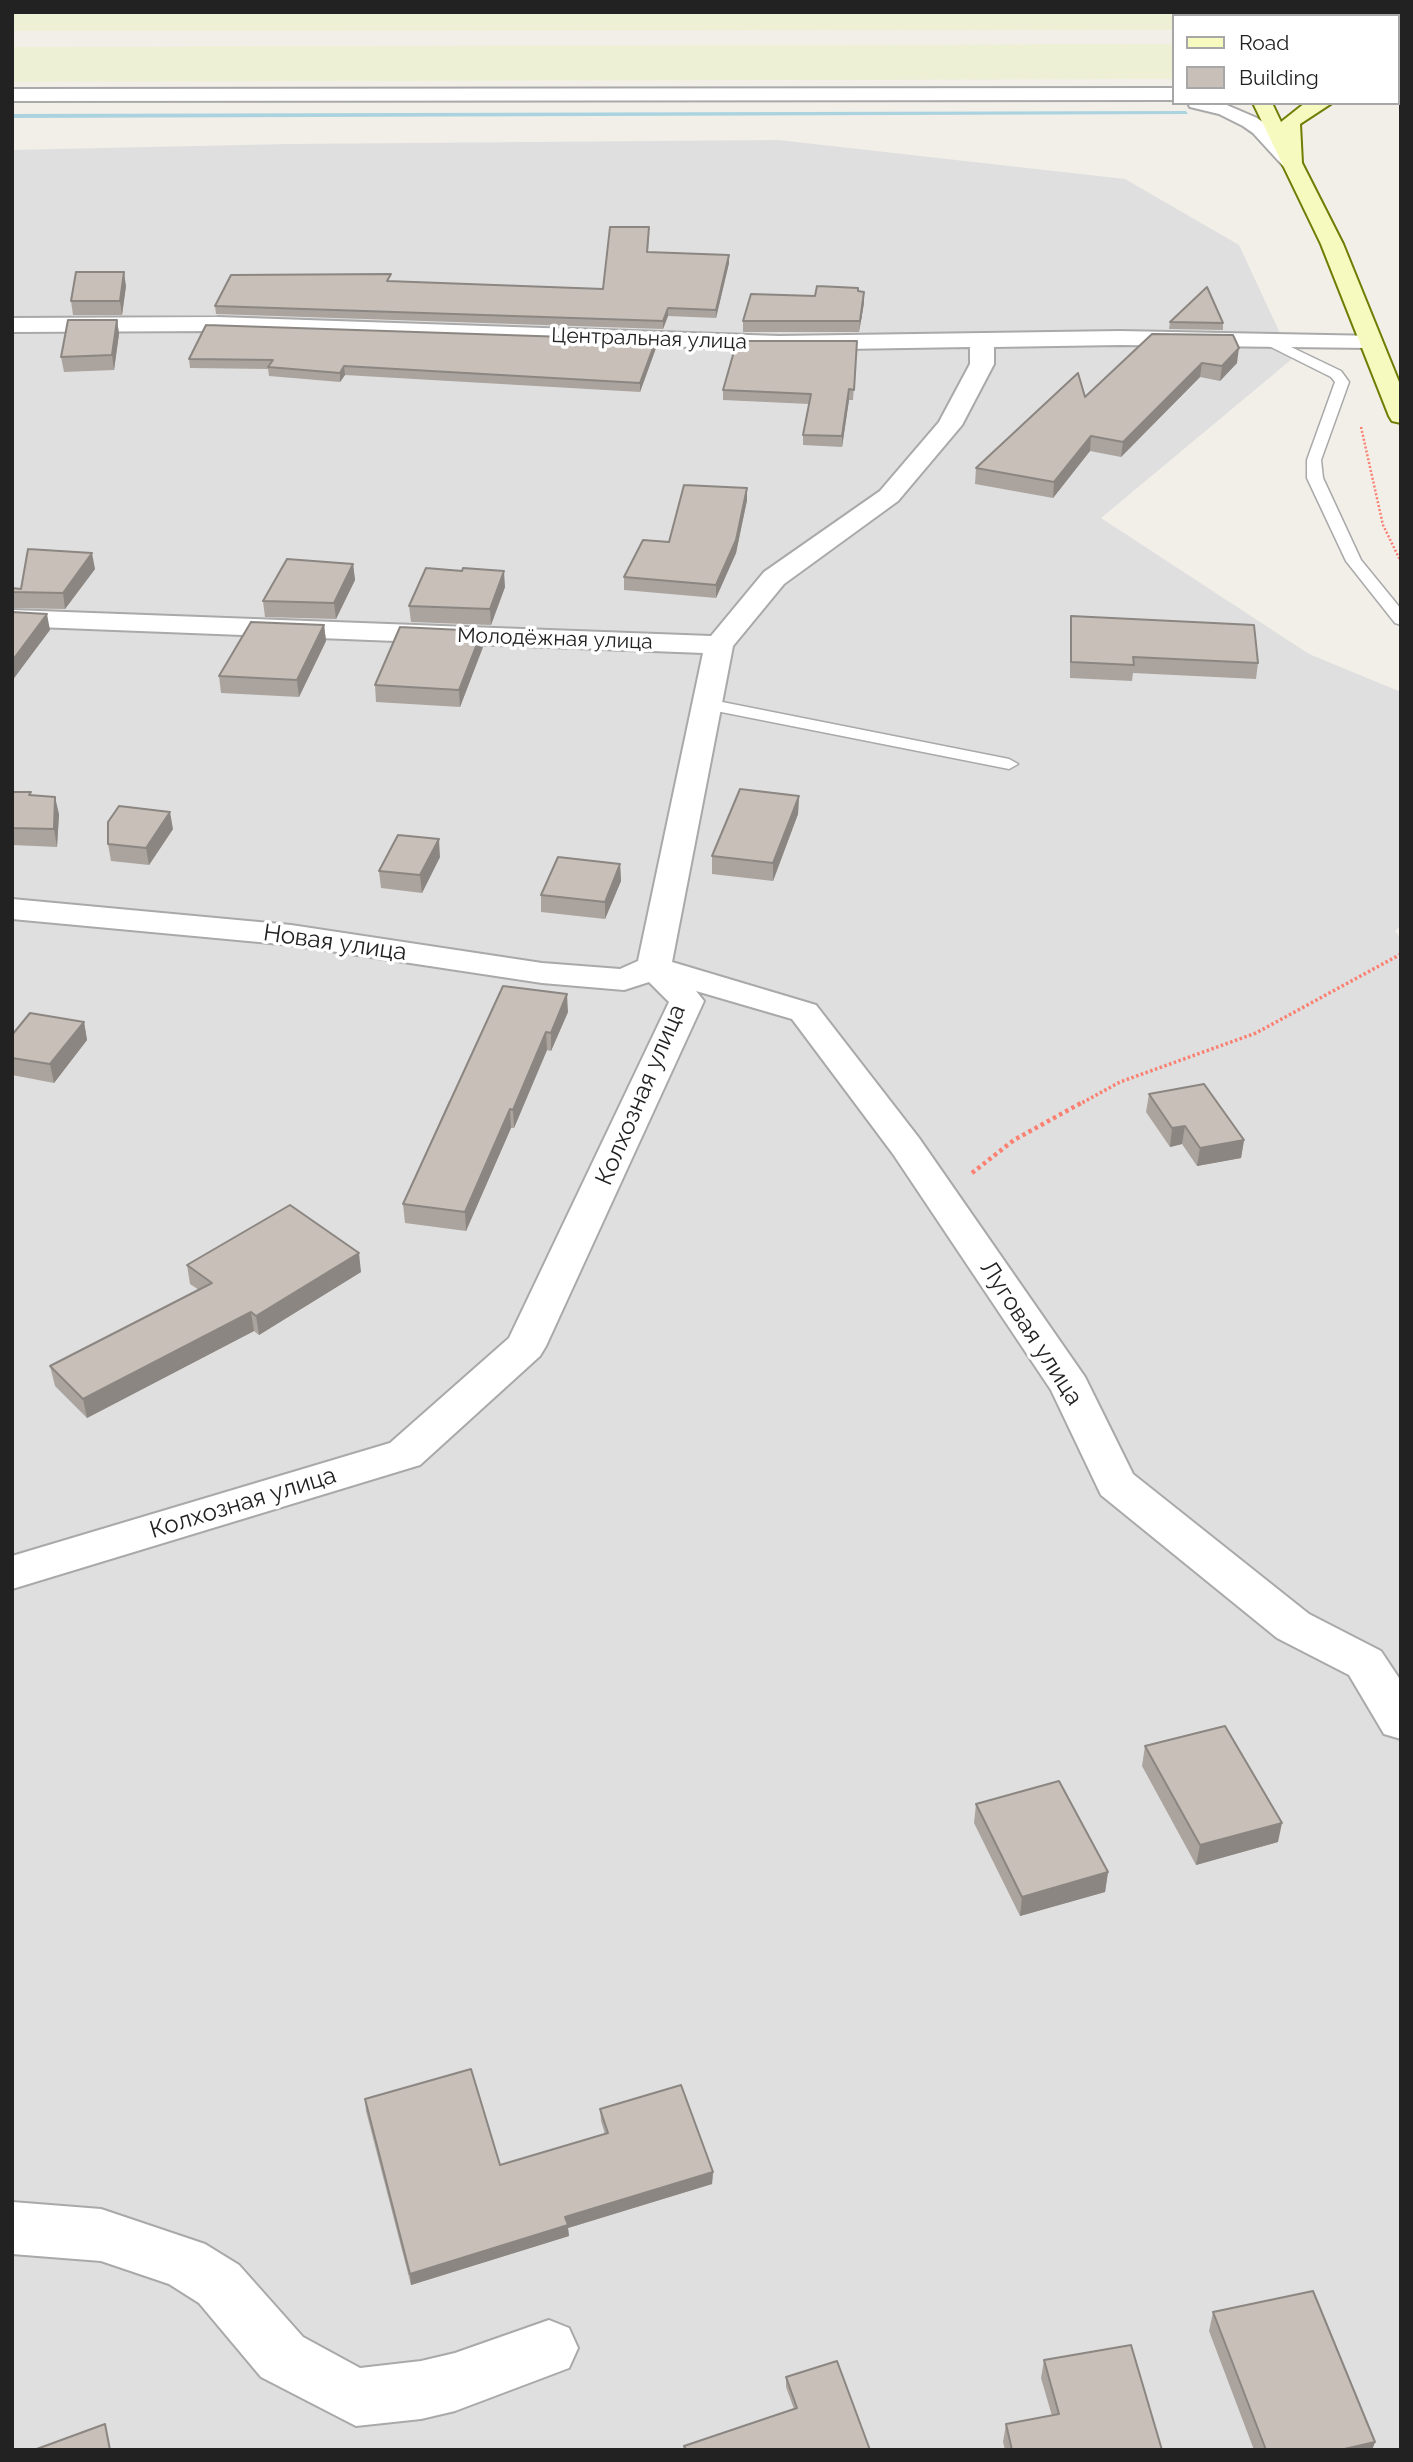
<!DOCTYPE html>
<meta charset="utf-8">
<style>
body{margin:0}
#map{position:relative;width:1413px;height:2462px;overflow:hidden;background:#f2efe9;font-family:Raleway,sans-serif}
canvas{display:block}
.frame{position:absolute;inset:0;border:14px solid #222;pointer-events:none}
.legend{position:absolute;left:1172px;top:14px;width:228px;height:91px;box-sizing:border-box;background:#fff;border:2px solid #a7a7a7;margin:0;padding:9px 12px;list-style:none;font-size:21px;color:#222}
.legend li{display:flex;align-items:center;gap:14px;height:35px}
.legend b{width:35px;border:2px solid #a7a7a7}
</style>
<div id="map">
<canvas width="1413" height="2462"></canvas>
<div class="frame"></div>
<ul class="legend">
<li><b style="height:9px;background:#f7fabf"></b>Road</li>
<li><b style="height:19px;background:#c7bfb8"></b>Building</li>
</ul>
</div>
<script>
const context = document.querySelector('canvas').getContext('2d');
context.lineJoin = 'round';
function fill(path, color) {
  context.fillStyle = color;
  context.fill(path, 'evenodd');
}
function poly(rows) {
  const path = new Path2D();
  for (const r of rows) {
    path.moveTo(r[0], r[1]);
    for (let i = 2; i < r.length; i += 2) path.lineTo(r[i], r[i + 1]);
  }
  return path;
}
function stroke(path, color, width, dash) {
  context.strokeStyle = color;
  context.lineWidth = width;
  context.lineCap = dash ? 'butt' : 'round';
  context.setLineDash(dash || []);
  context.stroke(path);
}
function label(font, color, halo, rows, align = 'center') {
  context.font = font + ' Raleway,sans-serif';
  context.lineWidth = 7;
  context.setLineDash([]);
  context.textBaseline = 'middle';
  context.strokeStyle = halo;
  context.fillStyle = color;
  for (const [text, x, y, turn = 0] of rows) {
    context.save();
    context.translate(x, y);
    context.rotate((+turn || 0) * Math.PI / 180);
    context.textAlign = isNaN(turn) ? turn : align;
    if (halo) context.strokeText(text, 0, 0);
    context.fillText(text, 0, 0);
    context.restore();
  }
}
fill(poly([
 [778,140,1125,179,1239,245,1292,359,1101,518,1309,654,1401,692,1401,926,1395,931,1401,939,1401,2450,12,2450,12,150,288,144]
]), '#e0dfdf');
fill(poly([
 [12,12,1215,12,1217,16,1173,16,1173,30,12,31],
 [1173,44,1173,79,12,82,12,47]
]), '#eef0d5');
fill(poly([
 [1186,111,1188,114,12,118,12,114,1186,111]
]), '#aad3df');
const service = poly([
 [1266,335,1341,371,1349,382,1321,460,1323,478,1361,560,1401,609,1401,625,1395,623,1346,561,1307,478,1307,460,1335,382,1331,377,1261,342,1259,339,1266,335],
 [707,699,1009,759,1018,764,1009,769,701,708,698,704,707,699]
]);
const minor = poly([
 [218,317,779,336,1120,331,1378,336,1382,341,1378,346,1370,348,1120,345,994,347,994,364,962,425,898,501,784,584,733,646,672,962,816,1005,919,1138,1085,1377,1133,1474,1309,1614,1381,1651,1401,1681,1401,1739,1384,1734,1349,1675,1277,1638,1101,1495,1051,1390,893,1154,792,1019,696,991,704,1001,546,1346,540,1356,420,1465,12,1589,12,1556,390,1443,509,1338,669,1002,649,982,624,990,542,983,291,945,12,919,12,899,291,925,542,963,620,969,638,961,703,653,12,626,12,610,711,636,764,572,880,491,939,422,970,364,970,347,779,350,218,331,12,332,12,318,218,317],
 [12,2202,101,2209,205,2244,239,2265,303,2337,360,2368,421,2361,455,2353,549,2320,569,2328,578,2348,569,2368,455,2411,421,2419,356,2426,261,2377,199,2303,169,2284,101,2261,12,2254,12,2202]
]);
const tertiary = poly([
 [1173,88,1173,100,12,101,12,89,1173,88],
 [1188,103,1222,103,1257,118,1267,125,1302,164,1299,168,1285,168,1253,133,1243,126,1219,114,1190,107,1188,103]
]);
const secondary = poly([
 [1401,80,1401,92,1397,93,1397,81,1401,80],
 [1253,103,1272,103,1281,122,1305,103,1332,103,1300,124,1302,163,1343,244,1401,387,1401,423,1392,421,1389,416,1321,244,1253,103]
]);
stroke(service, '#a9a9a9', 3);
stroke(minor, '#a9a9a9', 4);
stroke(tertiary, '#a9a9a9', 4);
stroke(secondary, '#707d05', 4);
stroke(poly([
 [1361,427,1383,525,1401,562]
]), '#fa8072', 2.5, [2, 2]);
stroke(poly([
 [1078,1105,1120,1082,1256,1033,1401,954]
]), '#fa8072', 3.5, [2.5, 2.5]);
stroke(poly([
 [972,1173,1014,1140,1081,1103]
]), '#fa8072', 4.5, [3.5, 3.5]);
fill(service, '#fff');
fill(minor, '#fff');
fill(tertiary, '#fff');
fill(secondary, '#f7fabf');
fill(poly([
 [649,235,648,252,729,263,716,318,668,316,663,329,216,314,215,306,391,281,603,289],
 [126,286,122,315,73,315,71,301],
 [858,291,864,303,859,332,743,332,743,321,815,296],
 [117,320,119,334,114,370,64,372,61,357],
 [1170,322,1223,323,1223,330,1169,329],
 [1152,334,1237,363,1220,381,1200,377,1121,457,1090,451,1053,498,975,484,976,468,1085,397],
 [857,341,853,400,849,400,842,447,803,445,803,435,809,404,723,400,723,390],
 [656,348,640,392,345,375,340,382,269,376,268,369,190,368,189,359],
 [747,488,747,500,736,553,716,598,624,590,624,577,669,542],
 [353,564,355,580,336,619,265,617,263,601],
 [95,569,65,609,12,608,12,588,21,589],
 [505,587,491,625,411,622,409,606],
 [1071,616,1258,663,1256,679,1133,673,1132,681,1070,678,1070,632],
 [324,625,326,641,299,697,221,693,219,676],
 [483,647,460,707,376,702,375,685],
 [12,792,32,796,59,814,57,847,12,845],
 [799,796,798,814,773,881,712,874,712,856],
 [173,829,149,865,111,861,108,844],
 [440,857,422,893,381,888,379,871],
 [620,864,621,881,605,919,541,912,541,895],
 [568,1012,551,1051,547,1050,514,1128,511,1128,466,1231,405,1223,403,1204,449,1101],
 [84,1022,87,1040,54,1083,12,1075,12,1035],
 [1149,1094,1244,1140,1241,1158,1197,1166,1182,1144,1170,1147,1146,1112],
 [187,1265,361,1272,259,1335,254,1331,87,1418,55,1386,50,1366,199,1290,190,1284],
 [1145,1746,1278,1842,1196,1865,1142,1766],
 [976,1804,1108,1872,1105,1892,1020,1916,974,1823],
 [365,2099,500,2165,605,2134,601,2121,600,2109,713,2172,712,2184,568,2228,569,2236,411,2285,366,2111],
 [1213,2312,1375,2442,1372,2450,1254,2450,1209,2331],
 [1044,2360,1162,2450,1005,2450,1003,2442,1006,2424,1052,2416,1041,2378],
 [786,2377,870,2450,684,2450,684,2446,794,2409,786,2387]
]), '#aba49e');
fill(poly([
 [729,255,729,263,716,318,716,310],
 [124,272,126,286,122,315,120,301],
 [864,292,864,303,859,332,860,321],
 [668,308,668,316,663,329,663,321],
 [117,320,119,334,114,370,112,355],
 [656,340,656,348,640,392,640,383],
 [1239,348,1237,363,1220,381,1222,366],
 [1202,363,1200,377,1121,457,1123,442],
 [344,366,345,375,340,382,340,373],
 [849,389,849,400,842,447,842,436],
 [1091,436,1090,451,1053,498,1054,482],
 [747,488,747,500,736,553,716,598,716,585],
 [92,553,95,569,65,609,63,593],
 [353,564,355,580,336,619,334,603],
 [504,571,505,587,491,625,490,609],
 [47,614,50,630,12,681,12,661],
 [324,625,326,641,299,697,297,680],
 [482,631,483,647,460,707,459,690],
 [799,796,798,814,773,881,773,863],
 [55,797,59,814,57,847,54,829],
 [170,812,173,829,149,865,146,848],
 [439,839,440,857,422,893,420,875],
 [620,864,621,881,605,919,605,902],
 [567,994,568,1012,551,1051,551,1033],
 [84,1022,87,1040,54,1083,50,1064],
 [546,1032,547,1050,514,1128,513,1110],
 [510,1109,511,1128,466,1231,465,1212],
 [1185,1126,1182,1144,1170,1147,1172,1128],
 [1244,1140,1241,1158,1197,1166,1200,1148],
 [359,1253,361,1272,259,1335,256,1316],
 [251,1312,254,1331,87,1418,83,1399],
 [1282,1823,1278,1842,1196,1865,1200,1845],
 [1108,1872,1105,1892,1020,1916,1022,1897],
 [713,2172,712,2184,568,2228,569,2236,411,2285,410,2274,565,2217],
 [1375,2442,1372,2450,1340,2450]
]), '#8b8681');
const building = poly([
 [610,227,649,227,647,252,729,255,716,310,668,308,663,321,215,306,231,275,391,274,387,281,603,289,610,227],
 [76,272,124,272,120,301,71,301,76,272],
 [817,286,858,288,858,291,864,292,860,321,743,321,751,294,815,296,817,286],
 [1207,287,1223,323,1170,322,1207,287],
 [68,320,117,320,112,355,61,357,68,320],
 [206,325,656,340,640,383,344,366,340,373,268,367,273,360,189,359,206,325],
 [1152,334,1233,335,1239,348,1222,366,1202,363,1123,442,1091,436,1054,482,976,468,1078,373,1085,397,1152,334],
 [737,341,857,341,854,390,849,389,842,436,803,435,811,394,723,390,737,341],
 [684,485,747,488,736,540,716,585,624,577,643,540,669,542,684,485],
 [28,549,92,553,63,593,12,592,12,588,21,589,28,549],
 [287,559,353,564,334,603,263,601,287,559],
 [426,568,462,571,463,568,504,571,490,609,409,606,426,568],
 [12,612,47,614,12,661,12,612],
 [1071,616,1254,625,1258,663,1133,657,1134,665,1071,662,1071,616],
 [251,622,324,625,297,680,219,676,251,622],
 [400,627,482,631,459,690,375,685,400,627],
 [740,789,799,796,773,863,712,856,740,789],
 [12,792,31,792,29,795,55,797,54,829,12,828,12,792],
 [119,806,170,812,146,848,108,844,108,822,119,806],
 [398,835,439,839,420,875,379,871,398,835],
 [558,857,620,864,605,902,541,895,558,857],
 [503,986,567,994,551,1033,546,1032,513,1110,510,1109,465,1212,403,1204,503,986],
 [30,1013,84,1022,50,1064,12,1058,12,1035,30,1013],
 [1204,1084,1244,1140,1200,1148,1185,1126,1172,1128,1149,1094,1204,1084],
 [290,1205,359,1253,256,1316,251,1312,83,1399,50,1366,212,1283,187,1265,290,1205],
 [1225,1726,1282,1823,1200,1845,1145,1746,1225,1726],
 [1059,1781,1108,1872,1022,1897,976,1804,1059,1781],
 [471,2069,500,2165,608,2133,600,2109,681,2085,713,2172,565,2217,568,2225,410,2274,365,2099,471,2069],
 [1313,2291,1375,2442,1340,2450,1266,2450,1213,2312,1313,2291],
 [1131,2345,1162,2450,1012,2450,1006,2424,1059,2414,1044,2360,1131,2345],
 [837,2361,870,2450,686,2450,684,2446,797,2408,786,2377,837,2361],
 [105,2424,110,2450,34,2450,105,2424]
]);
fill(building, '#c7bfb8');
stroke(building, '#8b8681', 2);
label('21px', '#222', '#fff', [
 ["Центральная улица",649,339,2],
 ["Молодёжная улица",555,639,2]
]);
label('24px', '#222', '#fff', [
 ["Новая улица",335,943,8],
 ["Колхозная улица",641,1095,-67],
 ["Луговая улица",1031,1333,57],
 ["Колхозная улица",243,1503,-17]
]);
</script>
